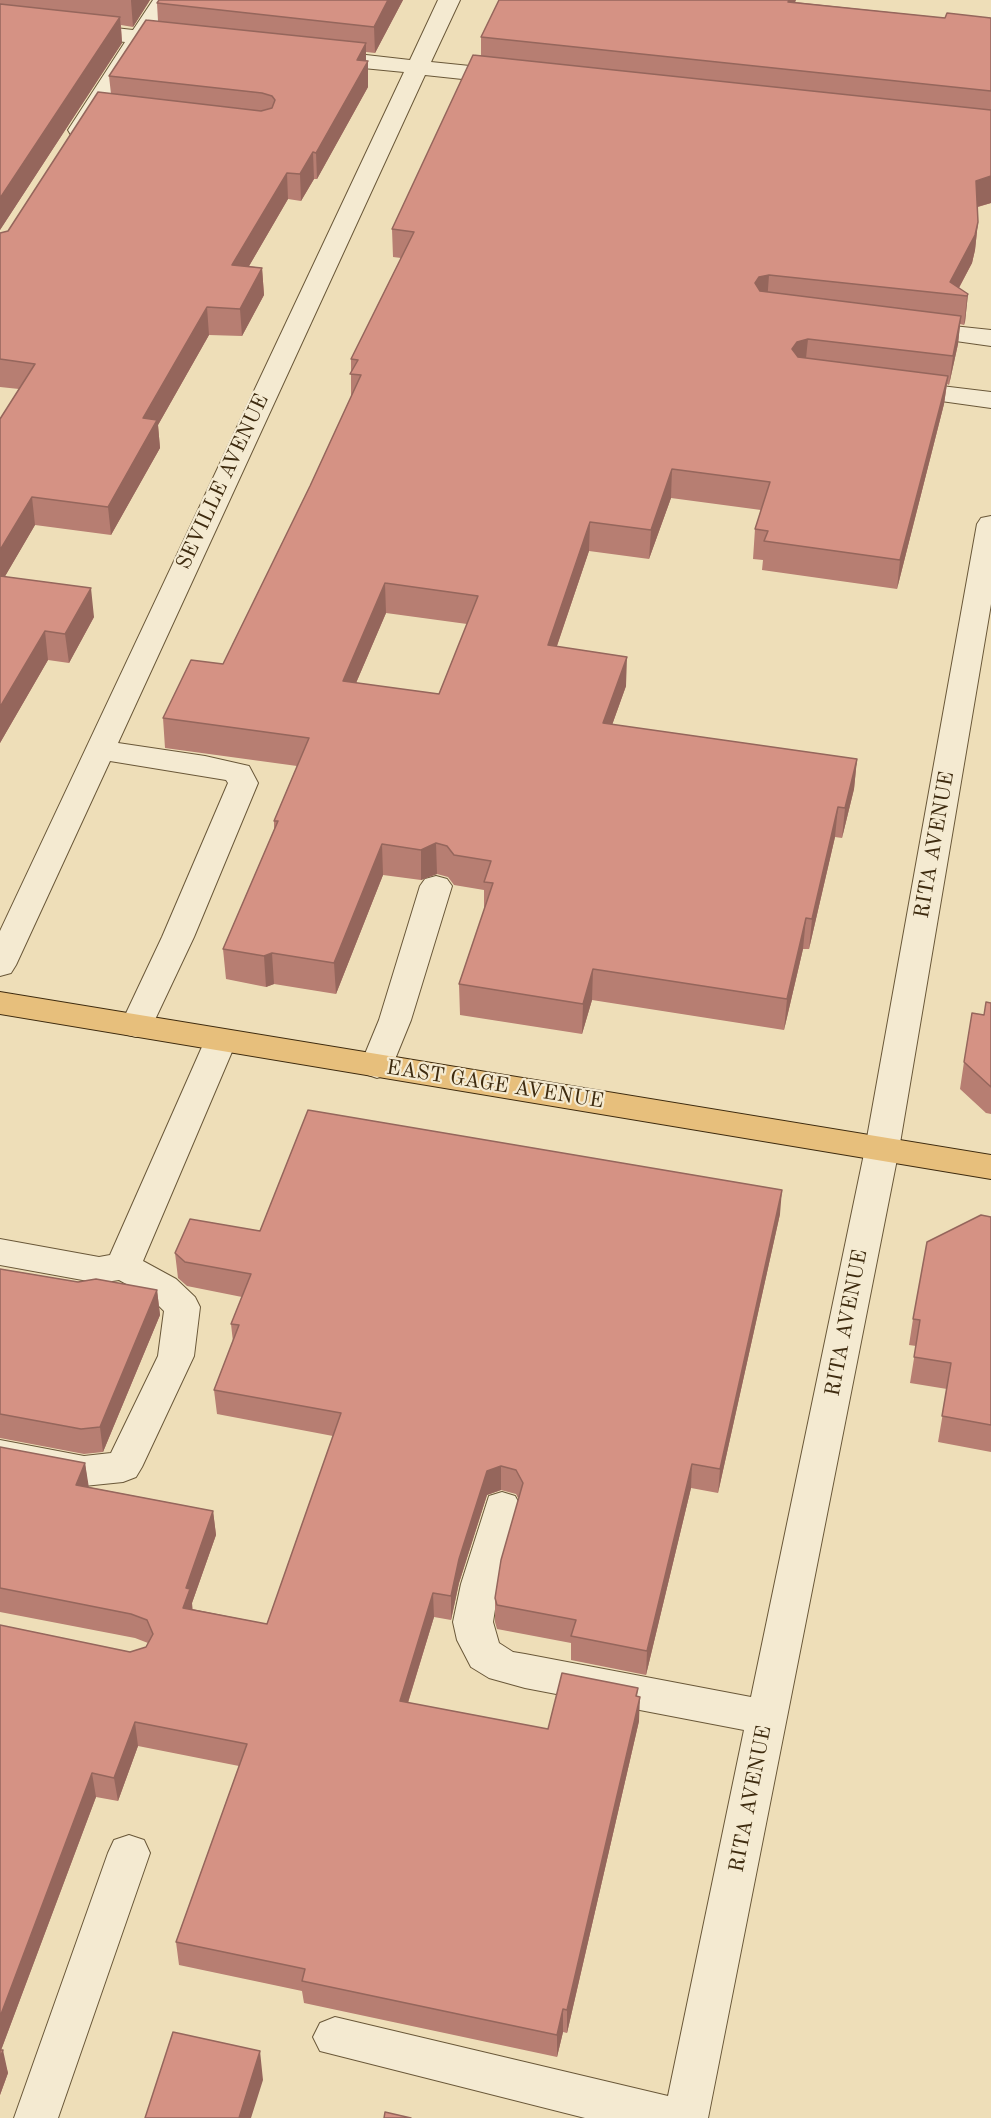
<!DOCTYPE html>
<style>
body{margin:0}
canvas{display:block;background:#eedeb8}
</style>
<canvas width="991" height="2118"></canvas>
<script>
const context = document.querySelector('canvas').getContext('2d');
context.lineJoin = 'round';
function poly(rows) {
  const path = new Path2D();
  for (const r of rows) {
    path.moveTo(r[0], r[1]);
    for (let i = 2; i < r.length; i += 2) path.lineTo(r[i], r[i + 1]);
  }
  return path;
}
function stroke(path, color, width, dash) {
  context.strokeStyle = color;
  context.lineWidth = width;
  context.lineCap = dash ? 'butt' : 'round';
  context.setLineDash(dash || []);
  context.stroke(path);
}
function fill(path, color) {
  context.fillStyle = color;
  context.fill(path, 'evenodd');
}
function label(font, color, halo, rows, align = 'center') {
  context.font = font + ' "Old Standard TT",serif';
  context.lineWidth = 4.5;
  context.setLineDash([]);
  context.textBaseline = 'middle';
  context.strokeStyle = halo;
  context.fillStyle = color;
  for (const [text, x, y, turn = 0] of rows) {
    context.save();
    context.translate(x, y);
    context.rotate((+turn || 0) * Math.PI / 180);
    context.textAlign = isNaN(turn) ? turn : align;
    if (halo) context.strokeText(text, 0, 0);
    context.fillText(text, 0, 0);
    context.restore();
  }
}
const minor = poly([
 [153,0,175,0,154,33,186,37,189,42,186,47,178,49,146,45,87,135,71,135,68,130,125,42,0,27,0,15,133,30,153,0],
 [438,0,460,0,431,62,509,70,517,72,520,77,517,82,509,84,425,75,118,743,205,756,249,766,258,783,194,937,152,1026,148,1034,136,1037,124,1034,120,1026,162,937,228,783,226,780,110,761,16,965,11,973,0,976,0,931,404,72,322,64,314,62,311,57,314,52,322,50,410,60,438,0],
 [915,322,991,330,991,346,906,334,903,329,906,324,915,322],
 [900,381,991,392,991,408,891,394,887,389,891,384,900,381],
 [991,516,991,604,899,1149,708,2118,585,2118,320,2051,313,2037,320,2023,335,2017,668,2096,744,1730,525,1688,489,1678,471,1667,457,1640,453,1622,461,1584,489,1496,502,1492,515,1496,521,1507,499,1584,493,1622,499,1643,513,1652,525,1654,751,1697,865,1149,977,524,981,518,991,516],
 [436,876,447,879,452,886,411,1020,389,1074,377,1078,365,1074,360,1066,379,1020,420,886,425,879,436,876],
 [221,1029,233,1032,237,1040,143,1261,176,1279,195,1297,200,1307,194,1356,142,1467,136,1477,123,1482,84,1486,0,1470,0,1440,84,1456,111,1453,158,1356,164,1311,150,1297,119,1280,99,1283,0,1265,0,1239,99,1257,110,1255,205,1040,209,1032,221,1029],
 [129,1835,144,1840,150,1853,58,2118,14,2118,108,1853,114,1840,129,1835]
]);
const major = poly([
 [0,992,991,1155,991,1179,0,1014,0,992]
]);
stroke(minor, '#6a5839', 2);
stroke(major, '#3e2b0f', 2);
fill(minor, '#f4ead1');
fill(major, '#e7bf7c');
fill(poly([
 [0,0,150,0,133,27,121,25,122,43,0,230],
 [403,0,375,53,366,52,366,61,368,61,368,87,317,179,314,179,301,201,288,199,249,266,262,268,264,295,242,336,209,335,158,425,160,448,111,535,35,525,5,576,94,617,69,663,48,660,0,743,0,419,19,389,0,387,0,233,8,231,111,94,109,76,158,21,157,3],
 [795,2,945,18,991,18,991,203,978,207,978,222,975,250,972,263,959,288,968,294,965,322,964,325,960,324,958,344,949,385,947,384,944,404,897,589,762,570,763,560,753,559,755,529,761,510,671,498,649,559,589,551,557,646,626,686,612,725,857,759,854,789,842,838,835,837,809,949,803,949,784,1030,592,1000,582,1034,460,1015,459,984,484,910,484,890,454,885,448,877,437,874,421,880,383,875,336,994,274,984,266,987,226,979,223,949,274,830,274,821,297,766,165,748,163,718,223,664,310,486,351,397,351,359,401,258,393,257,392,229,481,55,481,37],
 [386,613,467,624,439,694,356,683],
 [991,1003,991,1114,986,1113,960,1089,964,1062,984,1015],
 [780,1214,718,1493,691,1488,646,1675,571,1660,571,1643,497,1629,495,1622,495,1598,519,1500,516,1494,501,1490,487,1495,459,1583,451,1620,434,1617,408,1703,548,1729,638,1688,637,1696,639,1721,567,2033,563,2032,557,2057,304,2003,302,1991,179,1965,176,1942,239,1766,138,1746,118,1801,96,1797,1,2050,8,2073,0,2095,0,1625,130,1652,146,1647,148,1643,135,1638,0,1612,0,1447,85,1463,88,1487,213,1511,216,1535,192,1603,192,1609,267,1624,333,1436,217,1414,214,1390,233,1342,231,1324,242,1297,187,1286,178,1278,175,1253,260,1231],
 [991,1217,991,1452,938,1442,947,1389,910,1383,916,1346,909,1345,913,1319],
 [0,1269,78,1282,157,1290,160,1315,103,1452,84,1454,0,1438]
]), '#b77e72');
fill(poly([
 [131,0,150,0,133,27,131,1],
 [388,0,403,0,375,53,374,27],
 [789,0,796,0,786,28],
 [120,17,122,43,0,230,0,198],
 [366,43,366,63,368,61,368,87,317,179,316,153,357,60],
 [313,152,314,179,301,201,300,174],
 [287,173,288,199,234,292,232,265],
 [991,176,991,203,973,208,976,181],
 [978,222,975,250,972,263,955,295,950,282],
 [262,268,264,295,242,336,240,309],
 [769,275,767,303,755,283,759,277],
 [968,294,965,322,964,325,967,296],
 [207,307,209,335,158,425,160,448,111,535,108,507,143,418],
 [961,316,958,344,949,385,953,356],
 [808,339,805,368,792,349,797,342],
 [948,376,944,404,897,589,900,560],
 [672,469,671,498,649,559,651,530],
 [32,497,35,525,0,585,0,550],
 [590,522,589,551,547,675,548,645],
 [385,583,386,613,344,711,343,681],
 [91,588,94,617,69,663,65,634],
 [45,631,48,660,0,743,0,707],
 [627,657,626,686,602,753,603,723],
 [857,759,854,789,842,838,845,808],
 [838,807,835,837,809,949,812,919],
 [436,843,437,874,421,880,421,850],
 [382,844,383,875,336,994,334,963],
 [806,918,803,949,784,1030,787,999],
 [272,953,274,984,266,987,264,956],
 [593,969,592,1000,582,1034,583,1004],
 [782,1190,780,1214,718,1493,720,1469],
 [157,1290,160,1315,103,1452,100,1427],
 [85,1463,89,1488,76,1485],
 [692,1464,691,1488,646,1675,647,1651],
 [501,1466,501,1490,487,1495,459,1583,451,1620,451,1596,459,1559,487,1471],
 [213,1511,216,1535,192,1603,193,1613,183,1608,186,1588],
 [433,1593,434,1617,401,1725,400,1701],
 [640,1697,639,1721,567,2033,567,2010],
 [135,1722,138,1746,118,1801,114,1778],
 [92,1773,96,1797,0,2053,0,2017],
 [563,2009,563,2032,557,2057,557,2035],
 [3,2050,8,2073,0,2095,0,2058],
 [260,2051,263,2080,251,2118,239,2118]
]), '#95665c');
const building = poly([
 [159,0,388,0,374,27,157,3,159,0],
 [499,0,789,0,788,2,945,18,947,13,991,18,991,91,481,37,499,0],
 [0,4,120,17,0,198,0,4],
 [146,20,366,43,357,60,368,61,316,153,313,152,300,174,287,173,232,265,262,268,240,309,207,307,143,418,157,420,108,507,32,497,0,550,0,419,35,364,0,359,0,233,8,231,98,92,261,111,272,108,275,100,272,96,262,93,109,76,146,20],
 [473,55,991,110,991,176,976,181,978,222,975,235,950,282,968,294,967,296,769,275,759,277,755,283,760,291,961,316,953,356,808,339,797,342,792,349,798,357,948,376,900,560,764,541,768,531,755,529,770,482,672,469,651,530,590,522,548,645,627,657,603,723,857,759,845,808,838,807,812,919,806,918,787,999,593,969,583,1004,459,984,493,883,484,882,491,861,454,855,447,846,436,843,421,850,382,844,334,963,272,953,264,956,223,949,278,821,274,821,309,738,163,718,191,660,223,664,310,486,361,375,350,374,358,360,351,359,414,232,392,229,473,55],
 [385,583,478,596,439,694,343,681,385,583],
 [0,576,91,588,65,634,45,631,0,707,0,576],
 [986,1002,991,1003,991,1087,964,1062,972,1013,984,1015,986,1002],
 [308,1110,782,1190,720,1469,692,1464,647,1651,571,1636,576,1620,497,1605,495,1598,501,1560,523,1483,516,1470,501,1466,487,1471,459,1559,451,1596,433,1593,400,1701,548,1729,562,1673,638,1688,636,1696,640,1697,567,2010,563,2009,557,2035,302,1981,305,1969,176,1942,247,1744,135,1722,114,1778,92,1773,0,2017,0,1625,130,1652,146,1647,153,1634,147,1620,131,1614,0,1588,0,1447,85,1463,76,1485,213,1511,186,1588,190,1589,183,1608,267,1624,341,1413,214,1390,239,1325,231,1324,251,1274,185,1262,175,1253,190,1219,260,1231,308,1110],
 [981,1215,991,1217,991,1425,942,1416,951,1363,914,1357,920,1320,913,1319,927,1242,981,1215],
 [0,1269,78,1282,96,1279,157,1290,100,1427,81,1429,0,1414,0,1269],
 [173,2032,260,2051,239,2118,145,2118,173,2032],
 [0,2050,3,2050,0,2058,0,2050],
 [385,2112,411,2118,384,2118,385,2112]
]);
fill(building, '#d59284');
stroke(building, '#95665c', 1.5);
label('21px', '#3e2b0f', '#f4ead1', [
 ["SEVILLE AVENUE",223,482,-65],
 ["RITA AVENUE",935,845,-80],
 ["EAST GAGE AVENUE",495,1085,9],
 ["RITA AVENUE",847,1323,-79],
 ["RITA AVENUE",751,1799,-79]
]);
</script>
